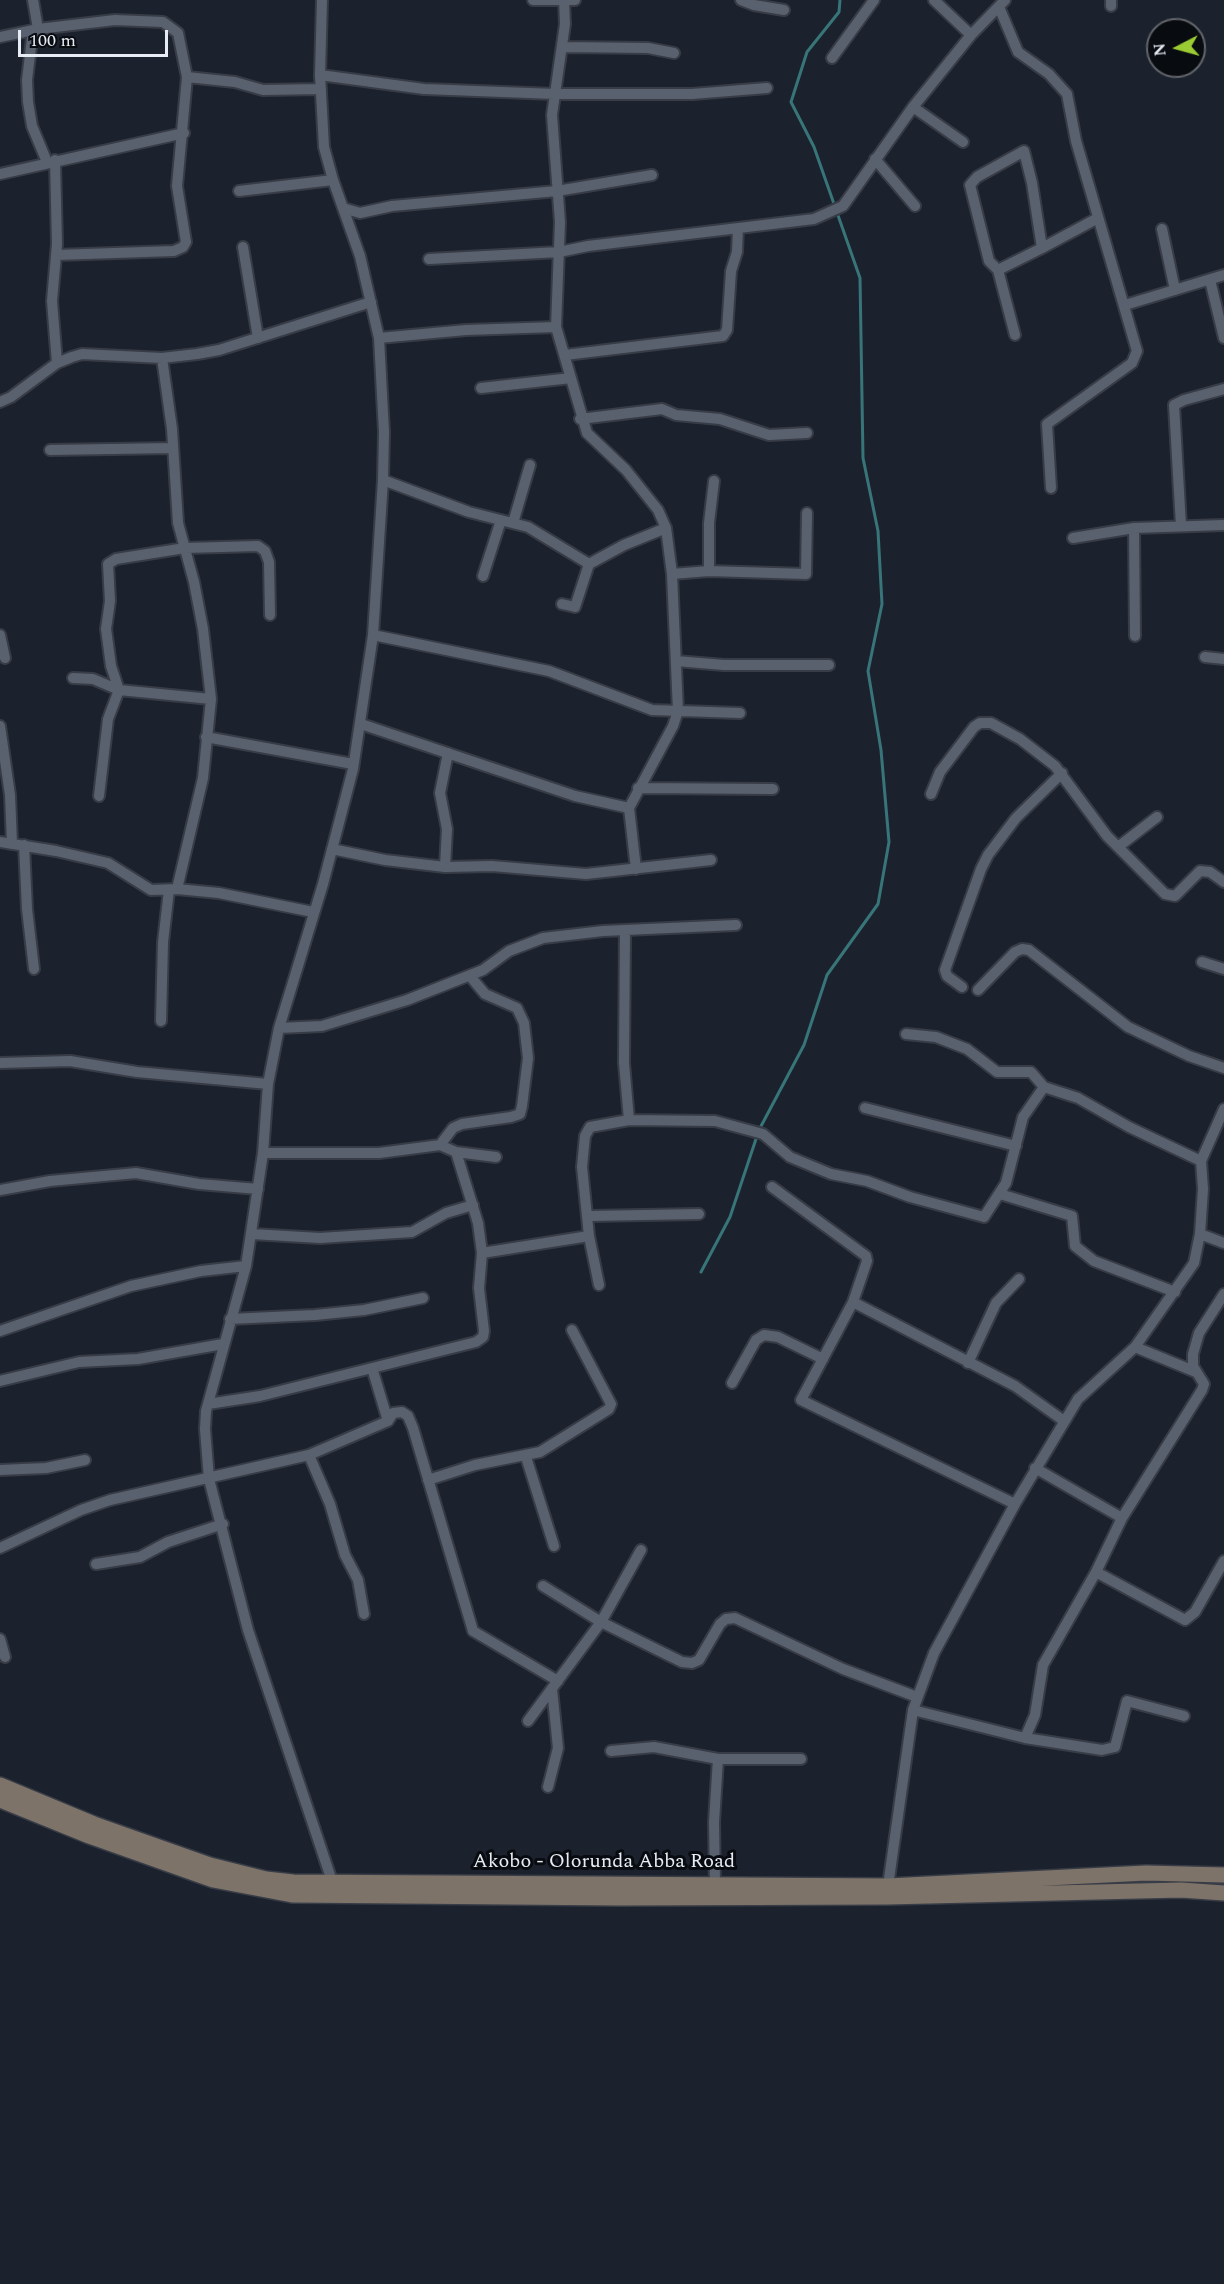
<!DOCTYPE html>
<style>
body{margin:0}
#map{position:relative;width:1224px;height:2284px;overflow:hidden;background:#1b222d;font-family:Spectral,serif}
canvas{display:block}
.north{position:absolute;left:1146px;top:18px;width:60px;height:60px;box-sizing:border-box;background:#080b10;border:2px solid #61656b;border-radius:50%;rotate:264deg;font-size:16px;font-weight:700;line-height:24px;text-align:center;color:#e7ecf4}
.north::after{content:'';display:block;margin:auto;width:21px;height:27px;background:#9bcb32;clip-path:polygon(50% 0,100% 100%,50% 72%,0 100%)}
.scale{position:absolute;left:18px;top:30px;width:150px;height:27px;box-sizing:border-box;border:3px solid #e7ecf4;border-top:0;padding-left:8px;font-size:18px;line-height:21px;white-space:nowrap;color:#e7ecf4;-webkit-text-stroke:4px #080b10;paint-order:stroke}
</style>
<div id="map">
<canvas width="1224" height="2284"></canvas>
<div class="north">N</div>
<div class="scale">100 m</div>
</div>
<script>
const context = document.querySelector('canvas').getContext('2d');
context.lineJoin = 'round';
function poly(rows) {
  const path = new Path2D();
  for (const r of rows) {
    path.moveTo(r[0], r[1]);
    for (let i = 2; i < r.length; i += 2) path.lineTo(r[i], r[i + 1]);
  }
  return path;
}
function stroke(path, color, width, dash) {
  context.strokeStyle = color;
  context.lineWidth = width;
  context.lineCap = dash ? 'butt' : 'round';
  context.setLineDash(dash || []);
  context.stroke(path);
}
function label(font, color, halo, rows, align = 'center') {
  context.font = font + ' Spectral,serif';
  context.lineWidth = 6;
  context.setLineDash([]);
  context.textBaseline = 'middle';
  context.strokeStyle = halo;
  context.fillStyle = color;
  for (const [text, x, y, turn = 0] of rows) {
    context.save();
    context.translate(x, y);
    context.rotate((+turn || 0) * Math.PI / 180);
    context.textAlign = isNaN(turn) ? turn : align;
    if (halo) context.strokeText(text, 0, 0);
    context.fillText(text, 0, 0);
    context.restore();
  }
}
stroke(poly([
 [759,1130,804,1045,827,975,878,904,889,842,881,750,868,671,882,604,878,531,863,458,860,278,814,147,791,102,807,52,839,12,840,0],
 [701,1272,730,1217,757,1136]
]), '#387579', 3);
const street = poly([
 [33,0,38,29],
 [322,0,320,75,324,147,333,180,360,256,379,338,384,432,383,480,373,635,353,769,323,884,279,1028,268,1084,263,1153,246,1266,206,1411,205,1429,209,1479,248,1630,332,1881],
 [533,0,575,0],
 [564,0,565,24,552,115,560,222,556,327,587,433,626,470,658,510,666,528,672,574,678,711,673,726,629,808,636,869],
 [741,0,754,5,784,10],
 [934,0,971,35],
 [1111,6,1111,0],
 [999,7,1018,52,1049,74,1067,94,1076,141,1137,351,1132,363,1047,424,1051,488],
 [33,30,27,80,28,102,32,126,47,162],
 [0,37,38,29,115,20,163,22,178,33,187,77,177,186,186,242,183,247,174,251,56,255],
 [562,47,648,48,674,53],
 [832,58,874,0],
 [320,75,424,89,555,94,692,94,767,88],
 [187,77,235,82,263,90,321,89],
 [913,107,963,142],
 [875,159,915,206],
 [55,160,57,244,52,301,57,363],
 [0,174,184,133],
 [239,191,333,180],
 [343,208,360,213,392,206,557,191,652,175],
 [1162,229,1175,290],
 [243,247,258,338],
 [1042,248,1032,183,1024,151,977,177,970,185,989,261,998,270,1042,248,1098,218],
 [429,259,559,252,588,246,814,219,843,206,913,107,971,35,1005,0],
 [998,270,1015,335],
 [1210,280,1224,338],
 [1125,305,1224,275],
 [379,338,466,330,556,327],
 [565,355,723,336,727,330,731,271,737,252,738,228],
 [162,358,172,429,178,523,194,582,203,629,211,699,203,778,177,889],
 [481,388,571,378],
 [0,402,11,397,57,363,72,357,82,354,162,358,197,354,219,350,371,302],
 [580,419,662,409,676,415,720,419,769,435,807,433],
 [50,450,173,448],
 [383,480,469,512,528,527,589,564],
 [513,523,530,465],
 [1181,526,1174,405,1184,400,1224,389],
 [1134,528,1135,636],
 [1073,538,1134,528,1224,525],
 [709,571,709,523,714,481],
 [672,574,709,571,806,574,807,513],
 [483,576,501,520],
 [562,604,575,607,589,564,624,545,666,528],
 [0,635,5,658],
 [373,635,549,671,652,710,740,713],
 [1205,657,1224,659],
 [676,661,724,665,829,665],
 [73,678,93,679,119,690,211,699],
 [361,724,575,796,629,808],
 [0,726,10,795,12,844],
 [206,737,353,764],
 [638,788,773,789],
 [931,794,940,772,974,727,980,723,991,723,1020,739,1055,766,1107,836,1165,894,1175,896,1200,871,1210,872,1224,882],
 [99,796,108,719,119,690,111,666,106,629,110,601,108,564,116,559,185,548,258,546,265,551,269,562,270,615],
 [0,842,56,851,108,863,151,890,177,889,219,893,313,912],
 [24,845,27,909,34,969],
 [1118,847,1157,817],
 [332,849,385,860,445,867,492,866,586,874,711,860],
 [445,867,447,829,440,793,448,753],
 [625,930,624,1063,629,1120],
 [1202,962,1224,969],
 [962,987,947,976,945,970,981,869,988,855,1016,818,1062,773],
 [978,990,1015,952,1022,949,1029,950,1128,1027,1189,1056,1224,1068],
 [161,1021,163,942,169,890],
 [279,1028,322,1026,407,1000,483,970,509,951,543,938,603,931,736,925],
 [906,1034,936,1037,967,1049,997,1072,1031,1072,1044,1087,1078,1098,1129,1127,1201,1161],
 [0,1063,70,1061,137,1072,268,1084],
 [865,1108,1016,1146],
 [440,1145,453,1128,462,1124,511,1117,520,1114,522,1106,528,1058,524,1023,517,1008,485,994,470,976],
 [456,1152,478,1223,482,1253,589,1236,582,1167,585,1136,590,1127,629,1120,715,1121,763,1134,790,1157,831,1174,867,1181,910,1197,984,1217,1006,1183,1023,1117,1044,1087],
 [263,1153,379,1153,440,1145,456,1152,496,1157],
 [772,1187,866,1256,867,1261,853,1302,801,1400,1015,1504],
 [0,1190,50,1181,136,1173,199,1184,258,1189],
 [1000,1194,1072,1216,1075,1246,1094,1261,1175,1292],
 [589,1216,699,1214],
 [252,1234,320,1238,412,1232,446,1213,473,1205],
 [1200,1234,1224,1243],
 [589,1236,599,1285],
 [853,1302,1015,1386,1064,1421],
 [230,1319,315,1315,364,1310,423,1298],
 [0,1331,131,1286,201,1271,246,1266],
 [1135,1347,1196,1372],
 [968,1363,996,1303,1019,1279],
 [372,1368,388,1421],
 [0,1381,79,1362,138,1359,223,1344],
 [732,1383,756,1340,764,1335,778,1337,823,1359],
 [208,1404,260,1396,476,1342,483,1337,484,1331,479,1288,482,1253],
 [309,1455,330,1504,345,1555,358,1580,364,1614],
 [526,1457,554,1546],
 [1035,1468,1122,1518],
 [0,1470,46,1468,85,1460],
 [428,1480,475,1465,540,1452,609,1409,611,1404,572,1330],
 [0,1548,81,1510,110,1500,309,1455,388,1421,393,1413,402,1412,408,1416,413,1428,473,1631,558,1681],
 [96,1564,140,1557,168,1542,223,1524],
 [1096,1572,1185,1620,1195,1612,1224,1561],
 [543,1586,601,1622,682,1662,692,1663,699,1660,720,1624,726,1619,735,1618,843,1669,917,1697],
 [0,1639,5,1657],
 [913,1710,1025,1738,1102,1750,1115,1747,1127,1701,1184,1716],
 [528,1721,601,1622,641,1550],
 [1025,1738,1035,1715,1043,1665,1096,1572,1122,1518,1202,1390,1204,1384,1193,1366,1193,1354,1199,1333,1224,1294],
 [611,1751,654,1747,718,1759,801,1759],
 [548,1787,558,1748,552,1689],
 [715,1884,714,1822,718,1759],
 [888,1886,913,1710,934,1653,1015,1504,1078,1399,1135,1347,1194,1263,1200,1234,1203,1189,1201,1161,1224,1109]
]);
const secondary = poly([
 [0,1785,94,1824,210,1865,266,1879,293,1882,888,1886,1146,1873,1224,1875],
 [0,1800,89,1836,213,1880,292,1895,620,1898,887,1897,1181,1890,1224,1893]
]);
stroke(street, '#383c46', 14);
stroke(secondary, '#383c46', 18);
stroke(street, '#59616f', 10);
stroke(secondary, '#7d7369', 15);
label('20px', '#e7ecf4', '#080b10', [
 ["Akobo - Olorunda Abba Road",604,1863]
]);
</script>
